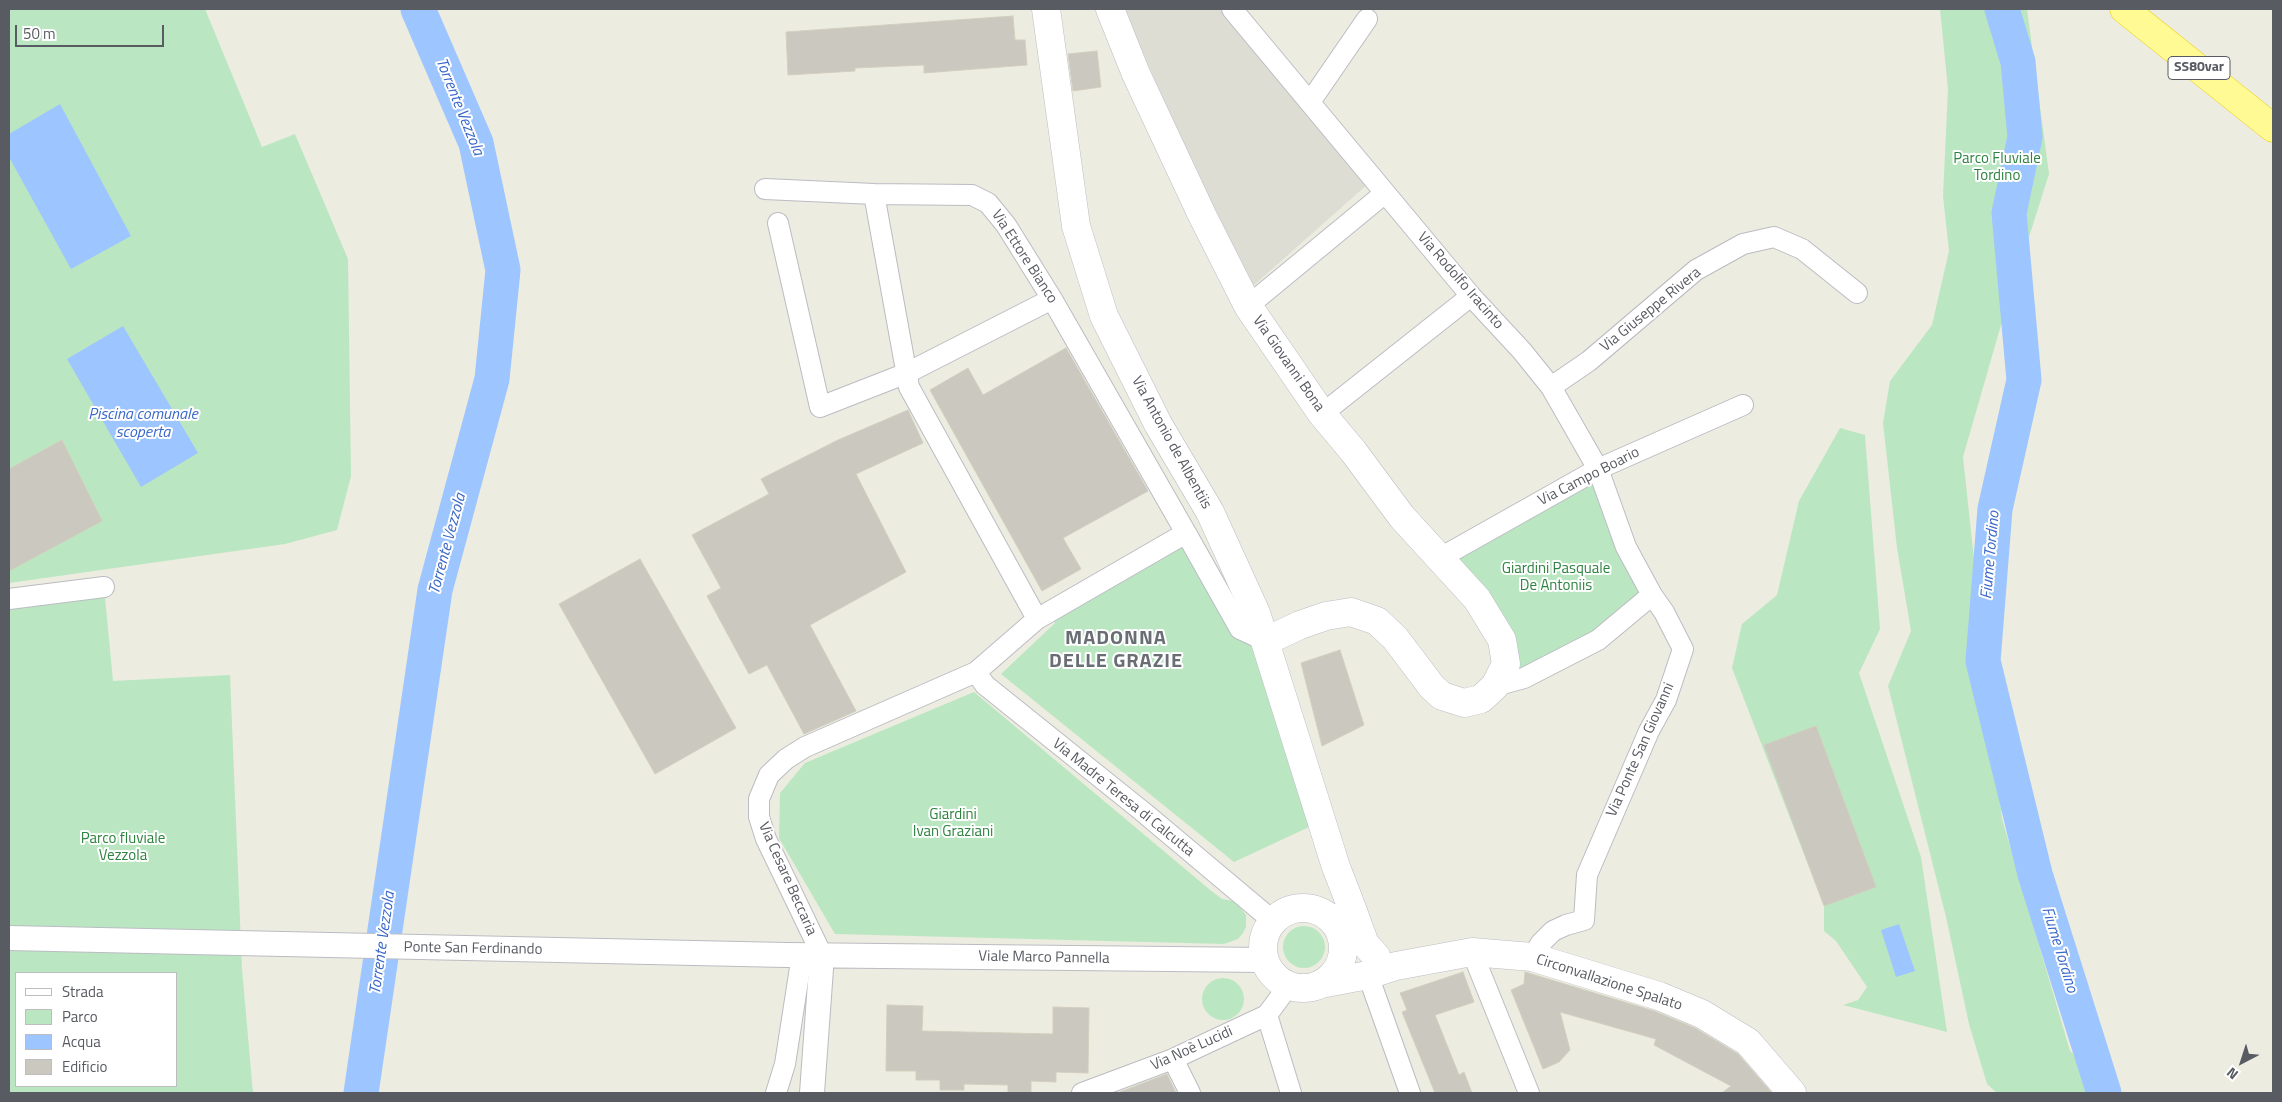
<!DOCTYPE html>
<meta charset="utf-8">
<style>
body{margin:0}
#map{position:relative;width:2282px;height:1102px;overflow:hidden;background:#edece0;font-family:"Titillium Web",sans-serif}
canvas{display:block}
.frame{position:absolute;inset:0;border:10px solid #595b62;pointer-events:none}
.legend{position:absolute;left:15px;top:972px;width:162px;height:115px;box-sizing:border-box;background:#fff;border:1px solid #bdbdc0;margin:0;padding:6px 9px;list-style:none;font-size:15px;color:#595b62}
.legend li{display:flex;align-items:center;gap:10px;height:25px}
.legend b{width:25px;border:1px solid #bdbdc0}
.north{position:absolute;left:2217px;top:1037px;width:50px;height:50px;-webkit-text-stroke:4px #fff;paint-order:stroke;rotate:220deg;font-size:14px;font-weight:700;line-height:20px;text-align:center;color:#595b62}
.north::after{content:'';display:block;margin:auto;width:18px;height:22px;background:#595b62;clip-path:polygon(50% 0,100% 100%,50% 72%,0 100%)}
.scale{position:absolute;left:15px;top:25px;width:149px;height:22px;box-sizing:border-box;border:2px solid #595b62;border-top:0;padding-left:6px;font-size:15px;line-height:18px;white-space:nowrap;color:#595b62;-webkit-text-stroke:4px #fff;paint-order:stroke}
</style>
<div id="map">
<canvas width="2282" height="1102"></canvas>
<div class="frame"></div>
<ul class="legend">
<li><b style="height:6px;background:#fff"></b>Strada</li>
<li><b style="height:14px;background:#bae7c1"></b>Parco</li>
<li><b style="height:14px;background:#9dc5ff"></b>Acqua</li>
<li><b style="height:14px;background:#cac8bf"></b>Edificio</li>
</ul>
<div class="north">N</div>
<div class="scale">50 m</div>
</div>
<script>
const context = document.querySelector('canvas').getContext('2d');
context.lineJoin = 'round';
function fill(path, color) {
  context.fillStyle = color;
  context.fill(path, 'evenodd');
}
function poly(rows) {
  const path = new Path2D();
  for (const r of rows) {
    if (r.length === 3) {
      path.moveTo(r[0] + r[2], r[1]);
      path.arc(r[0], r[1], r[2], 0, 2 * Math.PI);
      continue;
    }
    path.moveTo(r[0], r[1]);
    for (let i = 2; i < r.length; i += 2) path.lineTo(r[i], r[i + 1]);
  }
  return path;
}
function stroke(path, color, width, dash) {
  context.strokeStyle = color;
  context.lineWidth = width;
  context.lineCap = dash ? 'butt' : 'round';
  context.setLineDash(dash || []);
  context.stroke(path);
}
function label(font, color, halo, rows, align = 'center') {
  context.font = font + ' "Titillium Web",sans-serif';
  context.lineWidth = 4;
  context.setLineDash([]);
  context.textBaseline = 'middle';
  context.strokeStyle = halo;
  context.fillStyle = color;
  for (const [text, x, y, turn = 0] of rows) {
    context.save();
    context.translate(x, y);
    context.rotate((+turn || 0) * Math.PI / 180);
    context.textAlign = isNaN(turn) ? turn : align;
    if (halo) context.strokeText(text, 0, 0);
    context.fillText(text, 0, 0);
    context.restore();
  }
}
fill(poly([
 [1124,9,1223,9,1369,183,1253,286,1200,185]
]), '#ddddd4');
fill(poly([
 [9,9,205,9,262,147,295,134,348,259,351,476,337,530,285,544,9,583],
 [1940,9,2027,9,2049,174,2001,325,1963,457,2002,819,2070,1051,2114,1093,1997,1093,1987,1084,1969,1024,1946,917,1888,686,1911,631,1897,548,1883,423,1890,381,1932,325,1949,251,1943,196,1948,89],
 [1840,428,1865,435,1880,629,1859,673,1921,857,1947,1032,1843,1005,1858,1000,1867,987,1836,941,1824,931,1824,906,1732,668,1742,624,1777,595,1799,501],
 [1598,469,1652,595,1524,678,1491,621,1440,558],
 [1186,533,1250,635,1322,821,1234,862,1001,674,1055,623,1049,611],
 [104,587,113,681,230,675,242,969,253,1093,9,1093,9,608],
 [16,973,176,973,176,1086,16,1086],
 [974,692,1209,889,1222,899,1233,901,1238,905,1246,915,1246,927,1243,933,1238,939,1224,944,835,934,779,838,780,793,805,763],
 [1304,947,21],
 [1223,999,21]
]), '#bae7c1');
fill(poly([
 [60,104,131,236,71,269,9,157,9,134],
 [123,326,198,453,141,487,67,359],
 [1899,924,1915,971,1896,977,1881,930]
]), '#9dc5ff');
stroke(poly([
 [2002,9,2018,62,2025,137,2009,213,2024,380,1995,509,1983,661,2035,874,2104,1093],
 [361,1093,435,590,492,379,503,270,476,143,418,9]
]), '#9dc5ff', 35);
const building = poly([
 [1013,16,1015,40,1025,40,1027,65,924,73,924,65,855,68,855,71,788,75,786,32,1013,16],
 [1097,51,1101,87,1073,91,1068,54,1097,51],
 [1066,348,1148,491,1063,538,1081,569,1042,591,930,390,968,368,983,395,1066,348],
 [908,410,923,443,856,474,906,572,810,625,856,711,804,734,767,665,749,674,707,596,721,588,692,535,769,494,761,479,838,440,908,410],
 [62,440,102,521,9,571,9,469,62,440],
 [640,559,736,728,655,774,559,604,640,559],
 [1340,650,1364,725,1322,746,1301,663,1340,650],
 [1816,726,1876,887,1824,906,1764,745,1816,726],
 [1463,972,1474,1002,1435,1015,1459,1075,1464,1072,1472,1093,1435,1093,1402,1012,1407,1010,1400,993,1463,972],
 [1525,972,1654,1011,1695,1028,1738,1054,1772,1093,1722,1093,1731,1086,1654,1045,1656,1039,1560,1012,1570,1050,1559,1062,1543,1069,1511,990,1524,984,1525,972],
 [887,1005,923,1006,922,1031,1053,1034,1053,1007,1089,1008,1088,1073,1056,1072,1056,1082,1031,1081,1031,1092,1008,1092,1008,1085,964,1084,964,1090,940,1090,940,1080,916,1080,916,1071,886,1071,887,1005],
 [1167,1074,1176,1093,1120,1093,1120,1092,1167,1074]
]);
fill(building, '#cac8bf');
stroke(building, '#d2cfbe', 1);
const minor = poly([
 [1232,9,1471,296,1522,351,1551,387,1598,469,1626,547,1652,595,1664,612,1683,649,1666,700,1649,731,1587,875,1584,920,1566,925,1553,931,1541,943,1532,957],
 [1310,102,1367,19],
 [765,189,874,194],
 [778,223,820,407,907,373,1052,299],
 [1248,306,1385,193],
 [1551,387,1589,361,1696,270,1743,244,1774,237,1802,249,1857,293],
 [1322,414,1471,296],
 [1186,533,1240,629,1266,641],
 [1440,558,1598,469,1743,405],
 [9,599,104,587],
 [976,672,985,685,1142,811,1273,921],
 [1495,686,1524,678,1598,640,1652,595],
 [1472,952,1529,1093],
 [822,955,766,839,759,817,759,799,769,775,786,759,805,747,976,672,1037,619,1186,533,1052,299,1006,225,988,203,972,195,874,194,909,387,1037,619],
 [1368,975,1410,1093],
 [1267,1015,1291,1093],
 [1173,1059,1190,1093],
 [776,1093,785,1064,802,955],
 [1082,1093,1173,1059,1267,1015,1289,985]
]);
const tertiary = poly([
 [9,938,786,955,1265,960],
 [812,1093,822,955]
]);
const secondary = poly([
 [1046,9,1076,226,1104,316,1158,424,1210,512,1256,613,1336,867,1350,903,1341,936],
 [1110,9,1136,74,1202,215,1248,306,1322,414,1353,451,1402,517,1477,599,1502,640,1506,664,1495,686,1481,699,1464,703,1442,696,1432,687,1395,638,1377,621,1351,612,1326,616,1300,625,1266,641],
 [1350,903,1365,944,1376,956],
 [1303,948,40],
 [1321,984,1368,975,1396,966,1472,952,1532,957,1659,996,1702,1014,1748,1042,1792,1093]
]);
const trunk = poly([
 [2124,9,2273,128]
]);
stroke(minor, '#bbbcc3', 22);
stroke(tertiary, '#bbbcc3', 26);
stroke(secondary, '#bbbdc5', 29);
stroke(trunk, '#ecc900', 29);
stroke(minor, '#fff', 20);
stroke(tertiary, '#fff', 24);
stroke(secondary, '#fff', 28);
stroke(trunk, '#fffa93', 28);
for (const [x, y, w] of [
 [2199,68,62]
]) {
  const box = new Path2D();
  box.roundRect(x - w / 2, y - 11.5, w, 23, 4);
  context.fillStyle = '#fff';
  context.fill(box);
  stroke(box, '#595b62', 1);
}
label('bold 14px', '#595b62', null, [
 ["SS80var",2199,68]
]);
label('15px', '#2e8340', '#fff', [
 ["Parco Fluviale",1997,159],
 ["Tordino",1997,176],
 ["Giardini Pasquale",1556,569],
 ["De Antoniis",1556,586],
 ["Giardini",953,815],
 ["Ivan Graziani",953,832],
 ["Parco fluviale",123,839],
 ["Vezzola",123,856]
]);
label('15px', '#595b62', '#fff', [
 ["Via Ettore Bianco",1024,257,57],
 ["Via Rodolfo Iracinto",1460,281,49],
 ["Via Giuseppe Rivera",1651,310,-39],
 ["Via Giovanni Bona",1288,364,55],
 ["Via Antonio de Albentiis",1171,443,61],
 ["Via Campo Boario",1589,477,-27],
 ["Via Ponte San Giovanni",1641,750,-66],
 ["Via Madre Teresa di Calcutta",1123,798,39],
 ["Via Cesare Beccaria",787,879,66],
 ["Ponte San Ferdinando",473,949,1],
 ["Viale Marco Pannella",1044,958,1],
 ["Circonvallazione Spalato",1609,983,18],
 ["Via Noè Lucidi",1192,1049,-24]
]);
label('italic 16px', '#3968c9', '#fff', [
 ["Torrente Vezzola",459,107,68],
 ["Piscina comunale",143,415],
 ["scoperta",143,433],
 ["Torrente Vezzola",448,544,-75],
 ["Fiume Tordino",1991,555,-85],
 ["Torrente Vezzola",383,943,-82],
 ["Fiume Tordino",2059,950,73]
]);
context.letterSpacing = '1px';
label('bold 20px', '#696d74', '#fff', [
 ["MADONNA",1116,639],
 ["DELLE GRAZIE",1116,662]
]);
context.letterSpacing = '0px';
</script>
